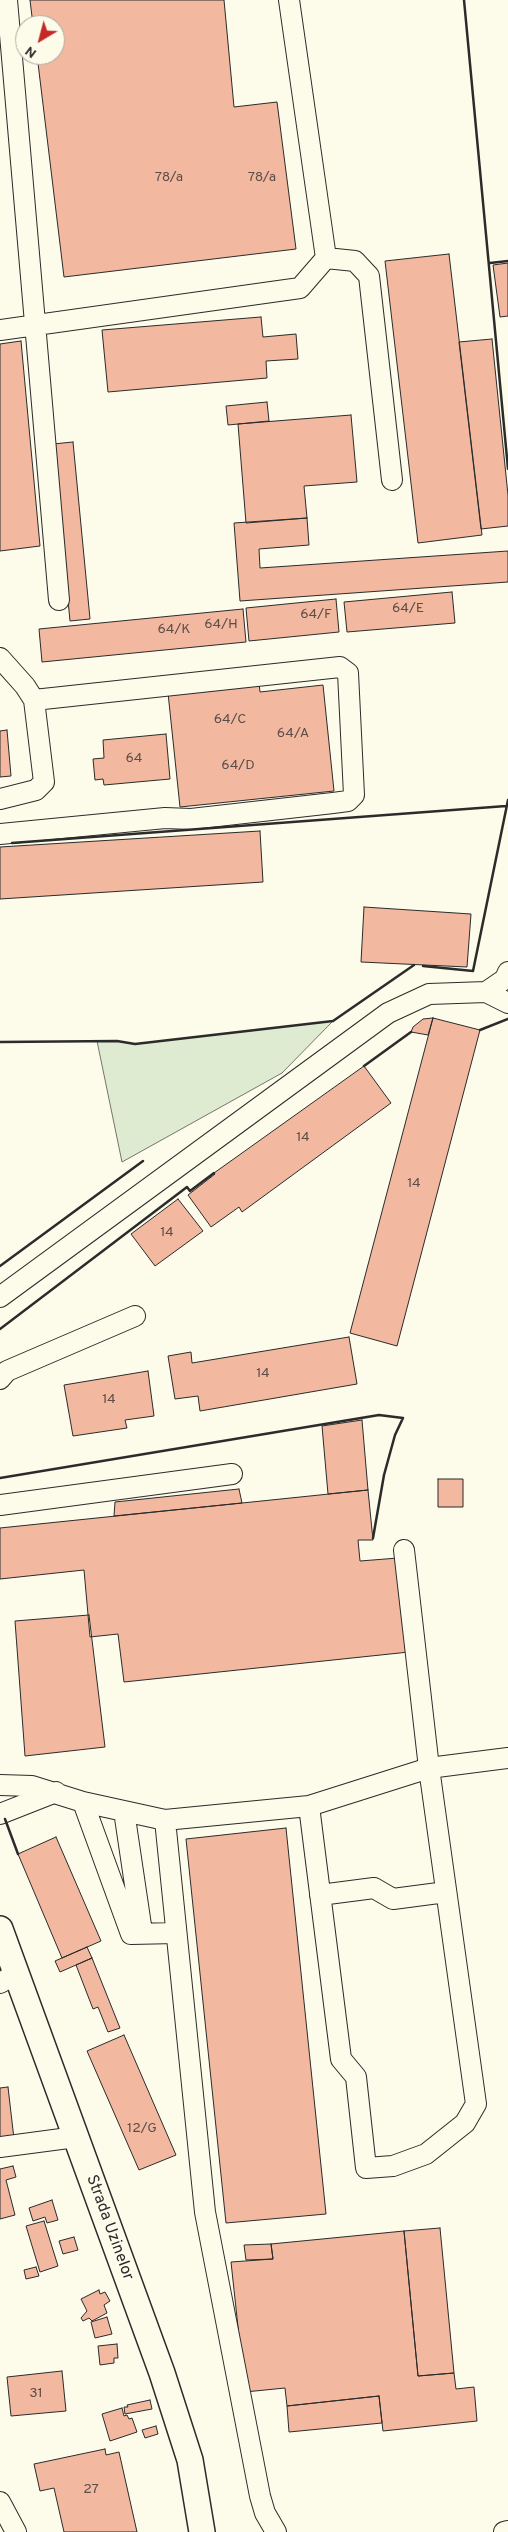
<!DOCTYPE html>
<style>
body{margin:0}
#map{position:relative;width:508px;height:2532px;overflow:hidden;background:#fdfbea;font-family:Overpass,sans-serif}
canvas{display:block}
.north{position:absolute;left:15px;top:15px;width:50px;height:50px;box-sizing:border-box;background:#fdfbea;border:1px solid #a9a89e;border-radius:50%;rotate:217deg;font-size:14px;font-weight:700;line-height:20px;text-align:center;color:#2b2b2b}
.north::after{content:'';display:block;margin:auto;width:18px;height:22px;background:#c62828;clip-path:polygon(50% 0,100% 100%,50% 72%,0 100%)}
</style>
<div id="map">
<canvas width="508" height="2532"></canvas>
<div class="north">N</div>
</div>
<script>
const context = document.querySelector('canvas').getContext('2d');
context.lineJoin = 'round';
function fill(path, color) {
  context.fillStyle = color;
  context.fill(path, 'evenodd');
}
function poly(rows) {
  const path = new Path2D();
  for (const r of rows) {
    path.moveTo(r[0], r[1]);
    for (let i = 2; i < r.length; i += 2) path.lineTo(r[i], r[i + 1]);
  }
  return path;
}
function stroke(path, color, width, dash) {
  context.strokeStyle = color;
  context.lineWidth = width;
  context.lineCap = dash ? 'butt' : 'round';
  context.setLineDash(dash || []);
  context.stroke(path);
}
function label(font, color, halo, rows, align = 'center') {
  context.font = font + ' Overpass,sans-serif';
  context.lineWidth = 4;
  context.setLineDash([]);
  context.textBaseline = 'middle';
  context.strokeStyle = halo;
  context.fillStyle = color;
  for (const [text, x, y, turn = 0] of rows) {
    context.save();
    context.translate(x, y);
    context.rotate((+turn || 0) * Math.PI / 180);
    context.textAlign = isNaN(turn) ? turn : align;
    if (halo) context.strokeText(text, 0, 0);
    context.fillText(text, 0, 0);
    context.restore();
  }
}
const green = poly([
 [333,1021,282,1073,122,1162,97,1041,117,1041,135,1044,333,1021]
]);
fill(green, '#deebd1');
stroke(green, '#74746e', 1);
const building = poly([
 [30,0,224,0,234,107,277,102,296,249,64,277,37,55,55,55,55,25,33,25,30,0],
 [449,254,482,535,418,543,385,261,449,254],
 [508,263,508,316,500,317,493,265,508,263],
 [261,317,263,337,296,334,298,359,266,361,267,378,108,392,102,330,261,317],
 [492,339,508,495,508,526,481,529,459,342,492,339],
 [21,341,40,546,0,551,0,344,21,341],
 [267,402,269,421,228,425,226,406,267,402],
 [351,415,357,482,304,486,307,518,246,523,238,424,351,415],
 [73,442,90,619,70,621,53,444,73,442],
 [307,518,309,545,259,549,260,568,508,551,508,582,240,601,234,523,307,518],
 [452,592,455,623,347,632,344,602,452,592],
 [336,599,339,632,249,641,246,608,336,599],
 [243,609,246,642,42,662,39,629,243,609],
 [259,683,260,692,323,685,334,791,180,807,168,693,259,683],
 [7,730,11,776,0,777,0,731,7,730],
 [166,734,170,779,104,785,103,779,95,780,93,759,104,758,103,740,166,734],
 [260,831,263,882,0,899,0,847,260,831],
 [364,907,471,914,467,967,361,962,364,907],
 [433,1018,480,1030,397,1346,350,1333,433,1018],
 [433,1018,428,1035,411,1032,413,1027,423,1019,433,1018],
 [364,1066,391,1103,242,1212,239,1207,211,1227,188,1195,215,1174,214,1173,364,1066],
 [178,1199,203,1231,155,1266,131,1234,178,1199],
 [349,1337,357,1384,200,1411,198,1396,175,1399,168,1356,191,1352,192,1363,349,1337],
 [148,1371,154,1416,125,1420,127,1428,73,1436,64,1385,148,1371],
 [362,1420,368,1490,328,1494,322,1426,362,1420],
 [438,1479,463,1479,463,1507,438,1507,438,1479],
 [239,1489,242,1503,114,1516,115,1502,239,1489],
 [368,1490,373,1540,358,1540,360,1561,398,1558,409,1652,124,1682,118,1634,90,1637,84,1570,0,1579,0,1528,368,1490],
 [89,1615,105,1747,25,1756,15,1621,89,1615],
 [286,1828,326,2214,226,2223,186,1839,286,1828],
 [56,1837,101,1941,62,1958,18,1854,56,1837],
 [87,1947,92,1958,60,1972,55,1961,87,1947],
 [92,1958,120,2028,108,2032,98,2007,93,2009,76,1965,92,1958],
 [124,2035,176,2155,139,2170,87,2051,124,2035],
 [8,2087,14,2139,0,2140,0,2088,8,2087],
 [13,2166,16,2177,6,2180,15,2215,0,2219,0,2169,13,2166],
 [52,2200,58,2220,47,2223,45,2217,33,2221,29,2208,52,2200],
 [44,2221,58,2266,40,2272,26,2226,44,2221],
 [440,2228,454,2373,418,2376,404,2231,440,2228],
 [404,2231,418,2376,454,2373,456,2389,474,2387,477,2421,383,2431,379,2396,287,2406,285,2388,245,2392,231,2262,273,2259,271,2244,404,2231],
 [74,2237,78,2250,63,2254,59,2241,74,2237],
 [271,2244,273,2259,246,2260,244,2245,271,2244],
 [36,2267,39,2276,26,2279,24,2270,36,2267],
 [99,2290,100,2294,105,2292,110,2301,104,2305,107,2313,92,2321,89,2318,83,2321,81,2318,87,2311,81,2299,99,2290],
 [107,2317,112,2334,95,2338,91,2322,107,2317],
 [117,2344,118,2358,114,2358,114,2363,100,2365,98,2346,117,2344],
 [62,2371,66,2411,11,2416,7,2377,62,2371],
 [379,2396,382,2423,289,2432,287,2406,379,2396],
 [150,2400,152,2409,125,2414,124,2407,128,2407,127,2405,150,2400],
 [122,2408,124,2416,127,2415,129,2419,132,2418,137,2432,110,2441,102,2414,122,2408],
 [156,2426,158,2434,145,2438,142,2430,156,2426],
 [105,2449,106,2455,119,2452,137,2532,64,2532,54,2488,40,2491,34,2464,105,2449]
]);
fill(building, '#f2b8a0');
stroke(building, '#2b2b2b', 1);
const minor = poly([
 [7,0,59,600],
 [326,258,355,261,369,276,392,480],
 [0,330,300,288,326,258,289,0],
 [0,658,25,686,34,700,44,782,36,790,0,799],
 [0,834,165,818,191,819,333,803,348,801,354,795,348,673,340,667,34,700],
 [486,992,508,1003],
 [0,1297,388,1013,429,994,486,992,505,979,508,972],
 [0,1379,7,1371,135,1316],
 [0,1505,232,1474],
 [0,1785,32,1786,83,1802,165,1820,309,1806,429,1768,404,1550],
 [83,1802,131,1934,176,1933],
 [309,1806,341,2059,356,2077,366,2168,393,2166,426,2154,465,2123,476,2104,429,1768,508,1758],
 [124,1811,142,1932],
 [0,1814,56,1792],
 [165,1820,205,2212,260,2496,265,2513,276,2532],
 [320,1895,374,1888,393,1899,446,1892],
 [0,1983,16,1974],
 [0,2147,76,2137],
 [0,2502,16,2532],
 [504,2532,508,2531]
]);
const major = poly([
 [0,1929,162,2373,190,2460,202,2532]
]);
stroke(minor, '#2b2b2b', 22);
stroke(major, '#2b2b2b', 28);
stroke(minor, '#fdfbea', 20);
stroke(major, '#fdfbea', 25);
stroke(poly([
 [464,0,508,469],
 [490,263,508,261],
 [12,843,506,806],
 [423,966,473,971,508,800],
 [480,1030,508,1019],
 [0,1042,117,1041,135,1044,333,1021,414,965],
 [364,1066,411,1032],
 [0,1266,143,1161],
 [0,1329,187,1187,190,1191,214,1173],
 [0,1478,379,1415,403,1418,395,1435,384,1475,373,1538],
 [5,1819,18,1854]
]), '#2b2b2b', 2.5);
label('14px', '#5d4e48', null, [
 ["78/a",169,178],
 ["78/a",262,178],
 ["64/E",408,609],
 ["64/F",316,615],
 ["64/H",221,625],
 ["64/K",174,630],
 ["64/C",230,720],
 ["64/A",293,734],
 ["64",134,759],
 ["64/D",238,766],
 ["14",303,1138],
 ["14",414,1184],
 ["14",167,1233],
 ["14",263,1374],
 ["14",109,1400],
 ["12/G",142,2129],
 ["31",36,2394],
 ["27",91,2490]
]);
label('16px', '#2b2b2b', '#fdfbea', [
 ["Strada Uzinelor",109,2228,70]
]);
</script>
